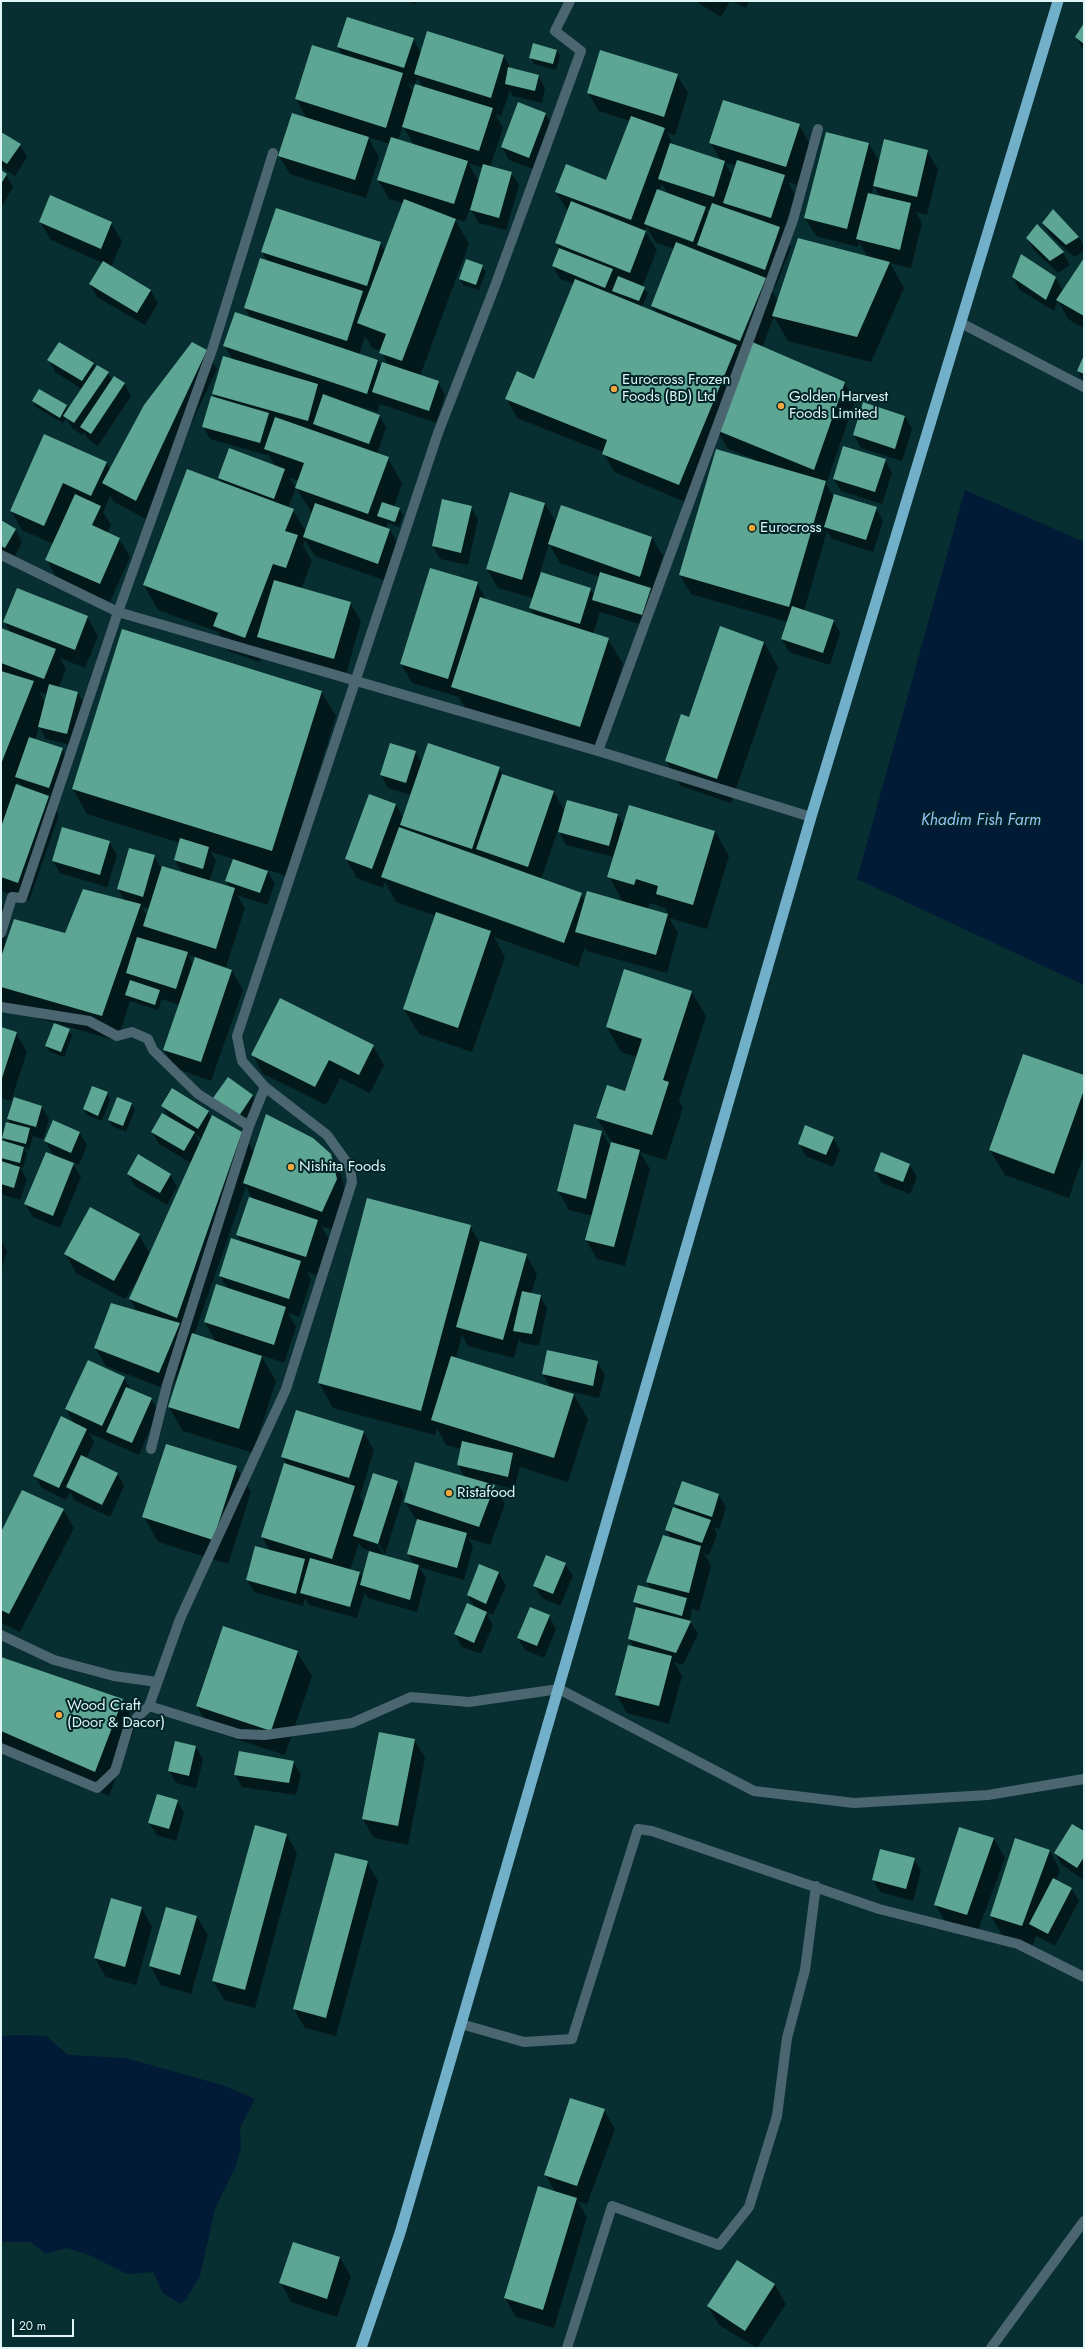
<!DOCTYPE html>
<style>
body{margin:0}
#map{position:relative;width:1085px;height:2349px;overflow:hidden;background:#072e31;font-family:Jost,sans-serif}
canvas{display:block}
.frame{position:absolute;inset:0;border:2px solid #e0f5f6;pointer-events:none}
.scale{position:absolute;left:12px;top:2319px;width:62px;height:18px;box-sizing:border-box;border:2px solid #e0f5f6;border-top:0;padding-left:5px;font-size:12px;line-height:14px;white-space:nowrap;color:#e0f5f6;-webkit-text-stroke:3px #002427;paint-order:stroke}
</style>
<div id="map">
<canvas width="1085" height="2349"></canvas>
<div class="frame"></div>
<div class="scale">20 m</div>
</div>
<script>
const context = document.querySelector('canvas').getContext('2d');
context.lineJoin = 'round';
function fill(path, color) {
  context.fillStyle = color;
  context.fill(path, 'evenodd');
}
function poly(rows) {
  const path = new Path2D();
  for (const r of rows) {
    path.moveTo(r[0], r[1]);
    for (let i = 2; i < r.length; i += 2) path.lineTo(r[i], r[i + 1]);
  }
  return path;
}
function stroke(path, color, width, dash) {
  context.strokeStyle = color;
  context.lineWidth = width;
  context.lineCap = dash ? 'butt' : 'round';
  context.setLineDash(dash || []);
  context.stroke(path);
}
function label(font, color, halo, rows, align = 'center') {
  context.font = font + ' Jost,sans-serif';
  context.lineWidth = 4;
  context.setLineDash([]);
  context.textBaseline = 'middle';
  context.strokeStyle = halo;
  context.fillStyle = color;
  for (const [text, x, y, turn = 0] of rows) {
    context.save();
    context.translate(x, y);
    context.rotate((+turn || 0) * Math.PI / 180);
    context.textAlign = isNaN(turn) ? turn : align;
    if (halo) context.strokeText(text, 0, 0);
    context.fillText(text, 0, 0);
    context.restore();
  }
}
fill(poly([
 [965,490,1084,542,1084,985,857,879],
 [16,2035,46,2036,68,2055,126,2058,225,2086,255,2099,240,2128,241,2148,235,2168,215,2209,200,2276,186,2299,181,2304,163,2293,153,2272,127,2274,89,2255,67,2248,46,2254,31,2242,1,2242,1,2036]
]), '#011a36');
fill(poly([
 [406,1,416,1,415,4],
 [695,1,728,1,729,3,721,17],
 [732,1,749,1,746,8],
 [1084,25,1084,51,1076,37],
 [428,32,504,56,511,69,538,75,545,88,542,103,513,96,510,90,501,116,495,114,503,128,490,167,511,173,519,185,506,230,479,223,471,210,475,199,473,199,465,222,455,219,469,244,420,376,438,382,445,395,436,423,380,404,377,412,356,405,356,407,379,415,386,428,377,454,388,458,402,483,394,507,400,509,403,515,399,527,388,523,386,529,390,530,401,549,389,582,315,556,305,540,303,546,312,561,301,589,350,603,361,621,345,678,269,656,264,648,259,662,229,651,218,632,158,610,144,585,222,484,219,478,275,466,267,452,267,455,210,439,203,426,217,399,214,394,233,360,224,345,251,319,245,308,268,262,262,252,380,243,385,251,403,203,389,199,378,180,390,144,368,137,379,157,366,198,290,174,279,156,307,119,296,99,343,56,338,47,413,39,421,53],
 [417,78,423,87,415,85],
 [408,84,416,87,414,93],
 [403,126,414,145,398,140],
 [468,163,483,168,479,182],
 [365,336,372,348,381,351,388,365,381,367,378,361,359,355],
 [289,477,299,481,296,488,312,513,306,532,293,510,288,508,296,488],
 [557,50,560,56,556,70,534,64,531,58],
 [677,75,688,93,675,135,667,133,674,146,721,160,710,143,799,125,810,144,797,185,788,182,795,195,783,234,791,247,775,288,769,286,778,301,868,257,859,242,858,247,816,236,805,218,827,133,869,144,880,163,927,151,938,169,927,215,916,212,922,223,911,268,890,263,904,288,871,362,788,341,774,317,762,347,844,383,855,401,826,484,834,498,876,508,883,521,873,552,832,539,827,531,804,611,833,620,840,633,830,665,789,652,782,639,788,622,691,594,680,575,754,459,728,449,719,433,690,504,614,472,603,452,517,418,507,399,535,380,574,284,560,279,553,266,560,250,556,243,568,211,556,192,607,181,630,121,599,111,588,93],
 [725,163,736,166,733,176,731,173],
 [662,184,668,194,659,191],
 [874,186,880,197,871,195],
 [706,209,711,211,709,215],
 [646,226,656,243,675,249,652,306,656,313,642,307,648,293,642,287,657,250,645,231],
 [545,114,553,126,536,170,509,160,502,147],
 [1,133,20,145,27,157,15,176,1,167],
 [1,171,6,175,13,187,2,206],
 [1053,211,1079,237,1084,247,1084,251,1074,257,1050,235,1043,223],
 [40,222,111,223,122,241,111,267,151,291,158,303,145,325,97,297,90,284,103,263,51,240],
 [1037,226,1063,253,1070,265,1058,273,1034,250,1027,238],
 [1021,256,1056,278,1063,291,1084,260,1084,328,1068,319,1058,301,1054,311,1020,290,1013,277],
 [482,266,486,272,479,290,463,285,460,279],
 [206,351,217,369,146,519,114,502,110,496,103,512,111,525,107,533,119,538,130,557,110,602,57,579,47,560,54,544,22,530,11,511,45,436,106,462,110,470],
 [1084,357,1084,382,1078,371],
 [49,360,93,364,96,369,108,373,112,380,124,383,131,396,98,446,88,439,84,432,82,435,72,428,66,418,63,423,36,407,33,401,39,390,66,406,69,410,82,389,56,373],
 [905,416,912,429,902,461,861,448,854,435],
 [885,460,892,473,882,504,841,491,834,479],
 [545,504,556,523,652,538,663,556,652,592,657,602,649,627,600,612,593,634,608,639,623,664,595,752,467,711,459,697,412,683,401,664,477,583,487,601,535,615,530,608,533,598,498,588,487,569],
 [549,544,560,563,600,577,594,595,590,589,540,573],
 [471,507,478,519,468,565,440,559,433,546],
 [1,521,15,529,22,542,13,560,1,553],
 [87,617,98,636,85,668,60,658,66,669,59,687,78,693,85,705,74,746,46,739,39,727,35,740,62,749,69,761,56,800,49,798,59,815,29,901,1,891,3,825,1,825,1,629,11,633,5,622],
 [39,691,48,695,45,703],
 [18,781,22,787,17,785],
 [122,630,321,691,336,716,286,876,266,869,275,884,267,905,237,895,245,908,226,967,216,964,215,966,232,971,243,990,211,1081,175,1068,164,1050,179,1005,162,999,158,1010,130,1001,117,1041,7,1009,1,998,1,902,8,915,4,950,66,934,125,901,118,889,154,856,162,869,183,873,175,860,180,843,87,814,73,789],
 [211,852,234,859,226,881,230,888,209,882,216,861],
 [142,907,150,909,147,916],
 [188,955,196,957,193,964],
 [764,642,778,667,731,803,681,786,666,761,690,718],
 [415,752,422,763,499,768,503,775,554,792,565,812,568,802,618,815,624,826,715,831,729,856,707,929,669,918,678,933,667,973,587,951,585,947,578,967,494,937,505,957,472,1052,419,1034,404,1009,436,916,396,902,385,882,383,888,357,878,346,859,370,795,396,805,403,818,411,795,388,788,381,775],
 [558,830,566,845,614,857,609,876,623,902,585,901,581,894,541,879],
 [650,903,665,908,669,915,648,909],
 [109,842,117,855,107,887,60,873,53,861],
 [691,991,706,1016,679,1101,683,1108,666,1160,640,1152,650,1169,625,1266,597,1259,586,1240,593,1216,569,1210,558,1191,602,1132,611,1147,612,1143,597,1118,625,1092,637,1057,621,1052,607,1027],
 [1,1028,16,1033,27,1052,11,1101,1,1098],
 [69,1030,72,1036,64,1057,50,1052,46,1046],
 [373,1046,384,1065,370,1093,340,1078,326,1105,263,1074,253,1055],
 [1084,1077,1084,1154,1069,1198,1005,1175,990,1150],
 [229,1078,253,1096,260,1108,246,1128,222,1111],
 [107,1093,110,1099,102,1121,87,1115,84,1109],
 [15,1098,42,1107,49,1119,43,1139,33,1136,29,1150,24,1148,27,1154,23,1168,20,1167,27,1180,20,1200,1,1194,1,1142,6,1143,3,1137,11,1124,8,1119],
 [132,1104,135,1110,126,1132,112,1126,109,1120],
 [162,1106,208,1112,212,1118,242,1132,254,1153,330,1155,341,1174,347,1199,333,1230,321,1226,329,1239,317,1275,307,1272,311,1280,299,1317,288,1313,296,1327,284,1363,261,1355,276,1381,253,1453,183,1431,169,1407,183,1364,170,1391,106,1366,95,1348,137,1312,130,1299,141,1275,125,1299,76,1273,66,1254,91,1208,139,1235,150,1254,191,1163,159,1144,152,1132,170,1118],
 [195,1134,202,1139,200,1144],
 [246,1186,253,1200,237,1234,242,1243,220,1276,228,1289,205,1322,216,1342,194,1335],
 [54,1122,80,1133,87,1145,79,1165,72,1162,81,1177,60,1228,33,1217,25,1204,54,1156,45,1141],
 [833,1138,840,1150,833,1167,806,1156,799,1144],
 [909,1164,917,1177,910,1194,882,1183,875,1170],
 [128,1174,170,1174,177,1187,167,1205,135,1186],
 [368,1199,470,1226,480,1244,526,1255,537,1274,531,1294,540,1296,547,1308,539,1346,522,1343,519,1339,514,1358,468,1346,462,1335,456,1358,550,1387,543,1374,597,1362,605,1375,599,1398,561,1389,574,1395,588,1419,568,1482,520,1467,514,1489,493,1484,505,1504,490,1545,468,1538,473,1547,464,1580,419,1567,426,1578,417,1612,368,1598,365,1592,357,1618,309,1605,305,1598,303,1606,254,1592,247,1580,270,1551,262,1537,287,1465,283,1457,363,1431,374,1450,360,1496,364,1504,397,1481,404,1494,385,1554,376,1539,375,1540,384,1556,415,1565,408,1554,417,1521,405,1502,465,1477,458,1465,461,1449,446,1445,437,1428,435,1435,333,1408,319,1383],
 [359,1543,362,1548,370,1551,363,1578,360,1573,350,1570],
 [1,1240,7,1251,1,1271],
 [124,1378,131,1390,151,1399,158,1411,139,1455,89,1433,94,1442,86,1459,117,1473,124,1486,110,1517,74,1500,70,1492,66,1500,42,1488,35,1476,74,1424,66,1409],
 [236,1467,251,1492,228,1564,158,1542,144,1517],
 [683,1482,719,1495,726,1508,719,1529,714,1527,717,1534,709,1555,704,1553,711,1566,699,1611,692,1609,690,1621,698,1634,683,1665,674,1662,682,1676,669,1724,627,1713,616,1694,634,1647,629,1639,637,1607,634,1602,651,1589,647,1582,671,1538,666,1530,679,1510,675,1504],
 [63,1509,74,1528,20,1632,1,1623,1,1534],
 [565,1564,573,1576,560,1606,542,1598,534,1586],
 [480,1565,499,1573,506,1586,493,1615,486,1612,493,1625,481,1654,462,1647,455,1634,475,1608,468,1595],
 [549,1616,556,1629,544,1658,525,1650,518,1638],
 [297,1652,312,1676,285,1755,211,1731,197,1706],
 [1,1658,122,1700,136,1725,109,1796,1,1749],
 [380,1733,414,1739,425,1758,408,1845,374,1838,363,1819],
 [196,1747,203,1760,196,1788,176,1783,169,1771],
 [293,1762,301,1774,296,1795,242,1787,235,1775],
 [177,1801,184,1813,176,1841,157,1835,149,1823],
 [960,1828,994,1839,1005,1858,977,1933,946,1923,935,1904],
 [1084,1832,1084,1880,1062,1865,1055,1853],
 [286,1834,297,1853,255,2008,224,2000,213,1981],
 [1050,1851,1060,1870,1056,1881,1071,1888,1079,1901,1055,1946,1036,1936,1033,1945,1002,1935,991,1916],
 [914,1859,921,1871,913,1901,880,1892,873,1880],
 [367,1862,378,1881,336,2036,305,2028,294,2009],
 [142,1908,152,1927,136,1985,106,1977,95,1958],
 [197,1917,208,1935,191,1994,161,1985,150,1966],
 [604,2110,615,2129,587,2204,577,2201,587,2217,554,2328,516,2317,505,2298,555,2192,546,2175],
 [294,2243,340,2258,351,2277,337,2317,291,2302,281,2283],
 [738,2261,775,2285,786,2304,757,2348,719,2325,708,2306]
]), '#0007');
fill(poly([
 [347,17,414,38,404,68,337,47],
 [1084,23,1084,44,1075,37],
 [427,31,504,55,491,98,414,74],
 [533,43,557,50,553,64,529,58],
 [312,45,403,73,386,128,295,99],
 [600,50,678,74,664,117,587,93],
 [508,67,539,75,535,91,505,84],
 [415,84,493,108,479,151,402,127],
 [723,100,800,124,786,167,709,143],
 [518,102,546,113,529,158,501,147],
 [292,113,369,137,355,180,278,156],
 [631,116,665,128,631,220,555,192,566,164,606,180],
 [1,132,21,144,7,164,1,160],
 [826,132,869,143,847,229,804,218],
 [391,137,468,161,454,204,377,180],
 [884,139,928,150,917,197,873,186],
 [670,143,725,161,714,197,658,179],
 [737,160,785,175,771,218,723,203],
 [483,164,512,172,499,218,470,210],
 [1,170,7,174,1,184],
 [657,189,706,207,693,242,644,224],
 [868,193,911,203,900,250,856,239],
 [50,195,112,222,101,249,39,222],
 [404,199,456,219,402,361,379,353,386,334,357,323],
 [571,201,646,231,630,273,555,243],
 [712,203,780,227,765,270,697,245],
 [276,208,381,242,367,286,261,252],
 [1053,209,1079,237,1066,245,1042,223],
 [1037,224,1064,252,1050,261,1026,238],
 [798,238,890,262,857,337,772,316],
 [676,242,766,278,740,341,651,306],
 [559,248,613,269,605,288,552,266],
 [1021,254,1056,277,1046,300,1012,277],
 [260,258,363,291,347,341,244,308],
 [1084,258,1084,316,1056,300],
 [466,259,483,265,476,285,459,279],
 [103,261,151,290,137,313,89,284],
 [618,276,645,287,639,301,612,291],
 [575,279,737,345,679,485,602,454,607,440,505,399,517,371,534,379],
 [235,312,378,360,367,394,223,346],
 [750,341,845,382,814,470,716,430],
 [59,342,94,363,82,381,47,360],
 [192,342,207,350,136,501,102,483,144,405],
 [1084,355,1084,374,1077,371],
 [223,356,318,384,308,421,212,394],
 [382,362,439,381,429,411,372,392],
 [97,365,109,372,74,423,63,416],
 [114,376,125,383,91,434,80,427],
 [39,389,67,405,60,418,32,401],
 [323,394,380,415,369,444,313,424],
 [211,396,269,413,260,443,202,427],
 [863,402,905,416,895,449,853,435],
 [275,417,389,457,368,514,295,488,304,463,264,449],
 [44,434,107,462,91,496,63,483,44,526,10,511],
 [843,446,886,459,875,492,833,479],
 [229,448,285,469,274,499,218,478],
 [716,449,826,481,789,607,679,575],
 [187,469,294,509,285,531,298,535,286,568,273,564,245,638,213,626,218,613,143,585],
 [510,492,545,503,522,580,486,569],
 [75,494,101,506,92,525,120,538,100,584,45,560],
 [834,494,877,507,866,540,824,527],
 [442,499,472,506,461,553,432,546],
 [382,502,400,508,395,522,377,516],
 [315,503,390,529,378,564,303,537],
 [561,505,652,537,640,577,548,544],
 [1,520,16,529,5,548,1,546],
 [430,568,478,582,448,679,400,664],
 [541,572,591,588,580,624,529,608],
 [600,572,651,588,642,615,592,600],
 [274,580,351,602,334,659,257,637],
 [17,588,88,616,75,650,3,622],
 [480,597,609,638,580,727,451,687],
 [792,606,834,620,823,653,781,639],
 [720,626,764,642,717,779,665,761,681,714,689,717],
 [1,628,56,649,44,679,1,663],
 [122,629,322,691,272,851,72,789],
 [1,671,34,681,1,764],
 [49,684,78,692,67,734,38,727],
 [29,737,63,748,49,788,15,777],
 [390,743,416,751,406,783,380,775],
 [428,743,500,767,472,849,400,825],
 [502,774,554,791,528,867,476,849],
 [16,784,49,796,18,883,1,877,1,827],
 [369,794,396,804,372,869,345,859],
 [567,800,618,814,609,846,558,832],
 [629,805,715,831,693,905,656,894,658,886,636,879,634,885,607,877],
 [62,827,110,841,100,875,52,861],
 [399,827,582,893,564,943,381,877],
 [180,838,209,847,203,869,174,860],
 [129,848,155,855,143,897,117,889],
 [233,859,268,871,260,893,225,881],
 [162,866,235,888,216,949,143,926],
 [83,889,141,904,102,1016,1,987,1,957,14,919,65,933],
 [587,891,668,914,656,955,575,932],
 [436,912,491,931,458,1028,403,1009],
 [137,937,188,952,176,989,126,973],
 [195,957,232,970,201,1062,163,1050],
 [624,969,692,991,663,1080,669,1082,652,1135,596,1118,607,1085,625,1091,642,1039,606,1027],
 [130,980,160,990,155,1005,125,995],
 [280,998,374,1045,359,1075,329,1060,315,1087,251,1055],
 [54,1023,70,1029,61,1052,45,1046],
 [1,1027,17,1032,1,1081],
 [1023,1054,1084,1075,1084,1090,1054,1174,989,1150],
 [228,1077,253,1095,239,1116,213,1098],
 [92,1086,108,1092,98,1116,83,1109],
 [172,1088,209,1111,198,1129,161,1106],
 [14,1097,42,1106,36,1127,7,1119],
 [117,1097,132,1103,123,1126,108,1120],
 [162,1113,195,1132,184,1151,151,1132],
 [266,1114,313,1138,331,1154,337,1179,322,1212,243,1183],
 [212,1115,242,1132,177,1318,129,1299],
 [53,1120,80,1132,71,1153,44,1141],
 [6,1122,30,1128,26,1144,2,1138],
 [574,1124,602,1131,586,1199,557,1191],
 [805,1125,834,1137,826,1155,798,1144],
 [1,1140,24,1147,20,1163,1,1158],
 [611,1142,640,1150,614,1247,585,1240],
 [46,1152,74,1163,53,1216,24,1204],
 [881,1152,910,1164,903,1182,874,1171],
 [138,1154,171,1174,160,1193,127,1174],
 [1,1161,20,1167,14,1188,1,1184],
 [249,1197,318,1220,306,1257,236,1235],
 [367,1198,471,1225,421,1411,318,1383],
 [90,1207,140,1234,114,1281,64,1254],
 [231,1238,301,1261,289,1299,219,1276],
 [480,1241,527,1254,503,1340,456,1327],
 [216,1284,286,1307,274,1345,204,1322],
 [522,1291,541,1295,532,1334,513,1331],
 [111,1303,180,1323,159,1373,94,1348],
 [192,1333,262,1356,239,1429,168,1407],
 [547,1350,598,1361,593,1386,542,1374],
 [451,1356,574,1394,554,1458,431,1420],
 [88,1360,125,1377,102,1426,65,1409],
 [126,1387,152,1398,132,1443,106,1432],
 [296,1410,364,1431,349,1478,281,1457],
 [61,1416,87,1429,59,1488,33,1476],
 [462,1441,513,1453,508,1477,457,1465],
 [166,1444,237,1466,213,1540,142,1517],
 [81,1455,118,1473,102,1505,66,1487],
 [415,1462,495,1485,479,1527,404,1502],
 [284,1463,355,1486,332,1559,261,1537],
 [373,1473,398,1481,378,1544,353,1536],
 [682,1481,719,1494,712,1517,674,1504],
 [22,1490,64,1509,9,1614,1,1610,1,1532],
 [673,1507,711,1520,702,1543,665,1530],
 [417,1519,467,1533,457,1568,407,1554],
 [663,1535,701,1546,689,1593,646,1582],
 [255,1546,305,1559,296,1594,246,1580],
 [369,1551,419,1565,410,1600,360,1585],
 [546,1555,566,1563,553,1594,533,1586],
 [310,1558,360,1572,350,1607,300,1593],
 [479,1564,499,1572,486,1604,467,1595],
 [638,1585,687,1598,682,1616,633,1602],
 [467,1603,487,1612,474,1643,454,1634],
 [530,1607,550,1615,537,1646,517,1638],
 [636,1607,691,1621,676,1653,628,1639],
 [223,1626,298,1651,271,1731,196,1706],
 [628,1645,672,1656,659,1706,615,1695],
 [1,1657,123,1699,95,1772,1,1731],
 [379,1732,415,1739,398,1826,362,1819],
 [175,1741,196,1746,189,1776,168,1771],
 [239,1751,294,1761,289,1783,234,1775],
 [157,1794,178,1800,169,1829,148,1823],
 [1072,1824,1084,1831,1084,1857,1077,1868,1054,1853],
 [255,1825,287,1834,245,1990,212,1981],
 [959,1827,994,1838,967,1915,934,1905],
 [1015,1838,1050,1850,1022,1926,990,1916],
 [880,1849,915,1858,906,1889,872,1880],
 [335,1853,368,1861,326,2018,293,2009],
 [1053,1878,1072,1888,1048,1934,1029,1924],
 [111,1898,142,1907,125,1967,94,1958],
 [166,1907,197,1916,180,1975,149,1966],
 [570,2098,605,2109,577,2186,544,2175],
 [538,2186,577,2198,543,2310,504,2298],
 [293,2242,340,2257,327,2299,279,2283],
 [737,2260,775,2284,745,2331,707,2306]
]), '#5da693');
stroke(poly([
 [961,323,1084,387],
 [1,555,118,612,598,751,811,817],
 [598,751,793,220,818,129],
 [1,933,12,897,22,898,118,612,213,347,273,153],
 [1,1007,89,1021,117,1036,132,1032,148,1039,153,1050,198,1094,249,1126],
 [151,1449,167,1385,249,1126,265,1087],
 [1,1635,54,1660,114,1676,157,1682],
 [149,1706,180,1619,286,1389,352,1182,350,1167,327,1135,265,1087,242,1061,237,1036,438,433,495,286,581,51,555,31,570,1],
 [1,1748,97,1788,115,1771,129,1725,149,1706,239,1734,265,1735,352,1723,411,1697,469,1702,559,1689,754,1791,854,1803,988,1795,1084,1779],
 [461,2024,524,2042,572,2039,638,1829,652,1831,879,1909,1018,1944,1084,1977],
 [567,2348,612,2206,719,2245,749,2207,777,2116,787,2038,805,1970,816,1886],
 [991,2348,1084,2221]
]), '#4c6671', 10);
stroke(poly([
 [361,2348,400,2233,461,2024,811,817,1058,1]
]), '#72afc8', 11);
for (const [x, y, r, color] of [
 [614,389,4,"#efa73d"],
 [781,406,4,"#efa73d"],
 [752,528,4,"#efa73d"],
 [291,1167,4,"#efa73d"],
 [449,1493,4,"#efa73d"],
 [59,1715,4,"#efa73d"]
]) {
  const dot = new Path2D();
  dot.arc(x, y, r, 0, 2 * Math.PI);
  context.fillStyle = color;
  context.fill(dot);
  stroke(dot, '#002427', 1.5);
}
label('15px', '#e0f5f6', '#002427', [
 ["Eurocross Frozen",622,380],
 ["Foods (BD) Ltd",622,397],
 ["Golden Harvest",789,397],
 ["Foods Limited",789,414],
 ["Eurocross",760,528],
 ["Nishita Foods",299,1167],
 ["Ristafood",457,1493],
 ["Wood Craft",67,1706],
 ["(Door & Dacor)",67,1723]
], 'left');
label('italic 16px', '#97c4f7', '#002427', [
 ["Khadim Fish Farm",981,821]
]);
</script>
